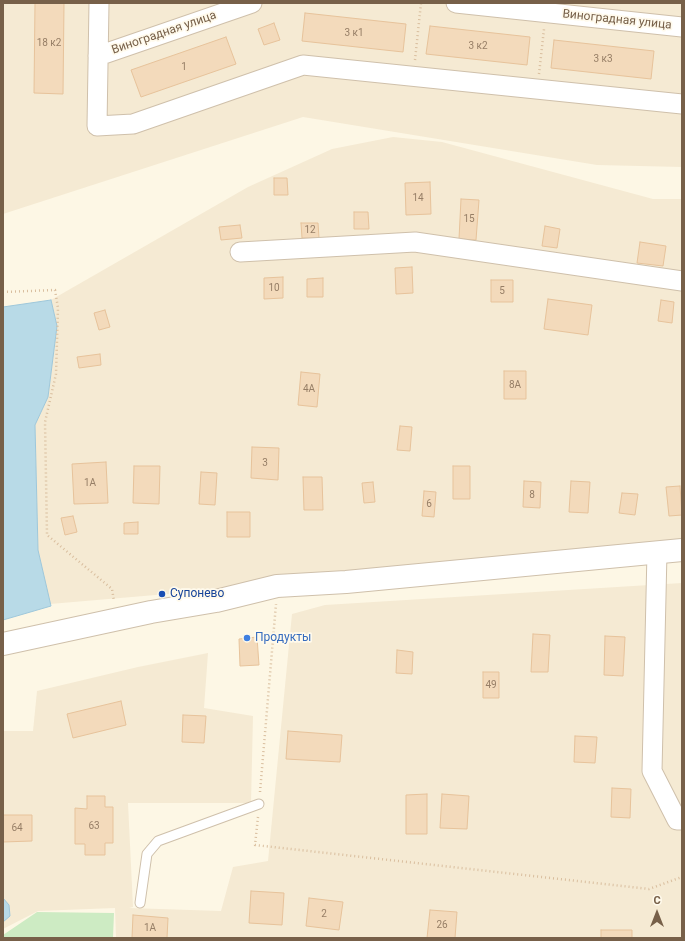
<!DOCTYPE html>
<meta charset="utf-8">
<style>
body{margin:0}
#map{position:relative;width:685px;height:941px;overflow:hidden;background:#fdf7e5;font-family:Roboto,sans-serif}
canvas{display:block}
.frame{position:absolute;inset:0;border:4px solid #776049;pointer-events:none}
.north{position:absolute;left:637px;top:893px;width:40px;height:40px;-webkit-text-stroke:3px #fffaec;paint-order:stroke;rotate:0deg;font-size:11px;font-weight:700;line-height:16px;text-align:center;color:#776049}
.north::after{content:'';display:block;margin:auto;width:14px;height:18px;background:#776049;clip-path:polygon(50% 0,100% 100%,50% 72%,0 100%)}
</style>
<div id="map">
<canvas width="685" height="941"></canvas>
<div class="frame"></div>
<div class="north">С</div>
</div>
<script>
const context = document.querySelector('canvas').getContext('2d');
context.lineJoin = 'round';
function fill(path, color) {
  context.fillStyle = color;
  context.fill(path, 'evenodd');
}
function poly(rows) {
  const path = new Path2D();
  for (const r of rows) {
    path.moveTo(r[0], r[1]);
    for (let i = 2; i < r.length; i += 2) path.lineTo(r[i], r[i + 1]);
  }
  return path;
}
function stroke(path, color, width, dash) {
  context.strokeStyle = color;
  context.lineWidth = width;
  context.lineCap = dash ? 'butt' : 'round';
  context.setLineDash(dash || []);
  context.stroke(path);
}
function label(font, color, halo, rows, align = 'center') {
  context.font = font + ' Roboto,sans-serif';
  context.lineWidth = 3.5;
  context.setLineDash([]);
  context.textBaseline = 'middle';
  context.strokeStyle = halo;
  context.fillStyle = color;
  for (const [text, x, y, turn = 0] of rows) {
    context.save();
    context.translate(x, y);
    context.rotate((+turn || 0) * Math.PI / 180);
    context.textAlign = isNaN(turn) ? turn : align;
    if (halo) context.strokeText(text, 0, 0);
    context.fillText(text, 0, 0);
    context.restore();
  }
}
fill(poly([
 [3,3,682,3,682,167,597,165,303,117,3,214],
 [393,137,442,142,653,199,682,199,682,550,50,604,38,550,35,425,48,397,57,326,51,300,248,187,332,149],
 [682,583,682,938,116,938,115,908,38,911,3,929,3,731,33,731,37,691,138,667,208,653,204,708,253,716,251,803,128,803,133,907,129,908,221,911,233,867,268,861,292,614,325,605]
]), '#f5ead3');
fill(poly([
 [37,912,114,913,113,938,3,938,3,935]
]), '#cdebc3');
const water = poly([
 [51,300,57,326,48,397,35,425,38,550,51,606,3,620,3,307,51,300],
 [3,898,9,905,10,916,3,922,3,898]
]);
fill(water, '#b8dae7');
stroke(water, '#9ec7da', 1);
const building = poly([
 [35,3,64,3,63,94,34,93,35,3],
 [305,13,406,24,403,52,302,41,305,13],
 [274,23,280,40,264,45,258,29,274,23],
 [430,26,530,37,527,65,426,54,430,26],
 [226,37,236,64,141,97,131,70,226,37],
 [554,40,654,51,651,79,551,68,554,40],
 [274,178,287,178,288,195,274,195,274,178],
 [430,182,431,214,406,215,405,183,430,182],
 [461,199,479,200,476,240,459,239,461,199],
 [354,212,368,212,369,229,354,229,354,212],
 [301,223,318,223,319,238,302,238,301,223],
 [240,225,242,238,221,240,219,227,240,225],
 [545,226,560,229,557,248,542,246,545,226],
 [640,242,666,246,663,266,637,263,640,242],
 [412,267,413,293,396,294,395,268,412,267],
 [283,277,283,298,264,299,264,278,283,277],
 [323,278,323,297,307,297,307,279,323,278],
 [491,280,513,280,513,302,491,302,491,280],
 [548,299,592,305,588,335,544,329,548,299],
 [661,300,674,302,672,323,658,321,661,300],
 [105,310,110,327,99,330,94,313,105,310],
 [100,354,101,365,79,368,77,357,100,354],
 [504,371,526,371,526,399,504,399,504,371],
 [301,372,320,374,317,407,298,405,301,372],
 [400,426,412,427,410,451,397,450,400,426],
 [252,447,279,448,278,480,251,478,252,447],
 [106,462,108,503,74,504,72,464,106,462],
 [134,466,160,466,159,504,133,503,134,466],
 [453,466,470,466,470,499,453,499,453,466],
 [201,472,217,473,215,505,199,504,201,472],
 [303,477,322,477,323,510,304,510,303,477],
 [524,481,541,482,540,508,523,507,524,481],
 [571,481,590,482,588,513,569,512,571,481],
 [373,482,375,502,364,503,362,483,373,482],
 [680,486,682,515,669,516,666,487,680,486],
 [424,491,436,492,434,517,422,516,424,491],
 [622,493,638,494,635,515,619,513,622,493],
 [227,512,250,512,250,537,227,537,227,512],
 [73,516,77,532,65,535,61,518,73,516],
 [138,522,138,534,124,534,124,523,138,522],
 [533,634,550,635,548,672,531,672,533,634],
 [605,636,625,637,623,676,604,675,605,636],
 [257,637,259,665,240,666,239,639,257,637],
 [397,650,413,652,412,674,396,673,397,650],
 [483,672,499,672,499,698,483,698,483,672],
 [121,701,126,725,73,738,67,714,121,701],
 [183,715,206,716,204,743,182,742,183,715],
 [288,731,342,735,340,762,286,759,288,731],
 [575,736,597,737,595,763,574,762,575,736],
 [612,788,631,789,630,818,611,817,612,788],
 [427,794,427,834,406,834,406,795,427,794],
 [442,794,469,796,467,829,440,828,442,794],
 [87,796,105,796,105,807,113,807,113,843,105,843,105,855,85,855,85,844,75,844,75,808,87,809,87,796],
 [3,815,32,815,32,841,3,842,3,815],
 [251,891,284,893,282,925,249,923,251,891],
 [309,898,343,902,339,930,306,926,309,898],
 [430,910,457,912,455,938,427,938,430,910],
 [133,915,168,918,167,938,132,938,133,915],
 [601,930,632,930,632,938,601,938,601,930]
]);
fill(building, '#f3dabb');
stroke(building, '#e7c39b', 1);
const service = poly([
 [140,903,147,854,158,841,259,804]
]);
const minor = poly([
 [99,3,97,126,133,124,303,65,682,104],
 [456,3,682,27],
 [98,56,252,3],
 [240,252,415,242,682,281],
 [657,552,652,771,677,820,682,820]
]);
const tertiary = poly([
 [3,644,151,612,216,601,277,586,346,582,682,550]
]);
stroke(service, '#cfc0ab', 11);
stroke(minor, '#cfc0ab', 21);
stroke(tertiary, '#cfc0ab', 24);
stroke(poly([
 [415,60,421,3],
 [539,74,544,29],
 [3,292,55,290,58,308,56,374,45,422,47,535,112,589,114,601],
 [260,792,276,604],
 [258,817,255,845,649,889,682,877]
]), '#d9be9e', 2.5, [1, 3]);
stroke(service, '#fff', 9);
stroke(minor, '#fff', 19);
stroke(tertiary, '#fff', 22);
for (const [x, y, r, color] of [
 [162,594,4,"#1a4fb4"],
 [247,638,4,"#3f7fe0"]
]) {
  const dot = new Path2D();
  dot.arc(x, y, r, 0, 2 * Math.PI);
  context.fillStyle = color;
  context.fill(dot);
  stroke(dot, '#fffaec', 1.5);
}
label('10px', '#967e66', null, [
 ["3 к1",354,33],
 ["18 к2",49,43],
 ["3 к2",478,46],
 ["3 к3",603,59],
 ["1",184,67],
 ["14",418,198],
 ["15",469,219],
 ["12",310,230],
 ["10",274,288],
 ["5",502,291],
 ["8А",515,385],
 ["4А",309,389],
 ["3",265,463],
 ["1А",90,483],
 ["8",532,495],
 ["6",429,504],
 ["49",491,685],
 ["63",94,826],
 ["64",17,828],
 ["2",324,914],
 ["26",442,925],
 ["1А",150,928]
]);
label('12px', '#776049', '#fffaec', [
 ["Виноградная улица",617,20,6],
 ["Виноградная улица",164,33,-19]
]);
label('12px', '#164399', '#fffaec', [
 ["Супонево",170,594]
], 'left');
label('12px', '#366cbe', '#fffaec', [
 ["Продукты",255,638]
], 'left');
</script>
